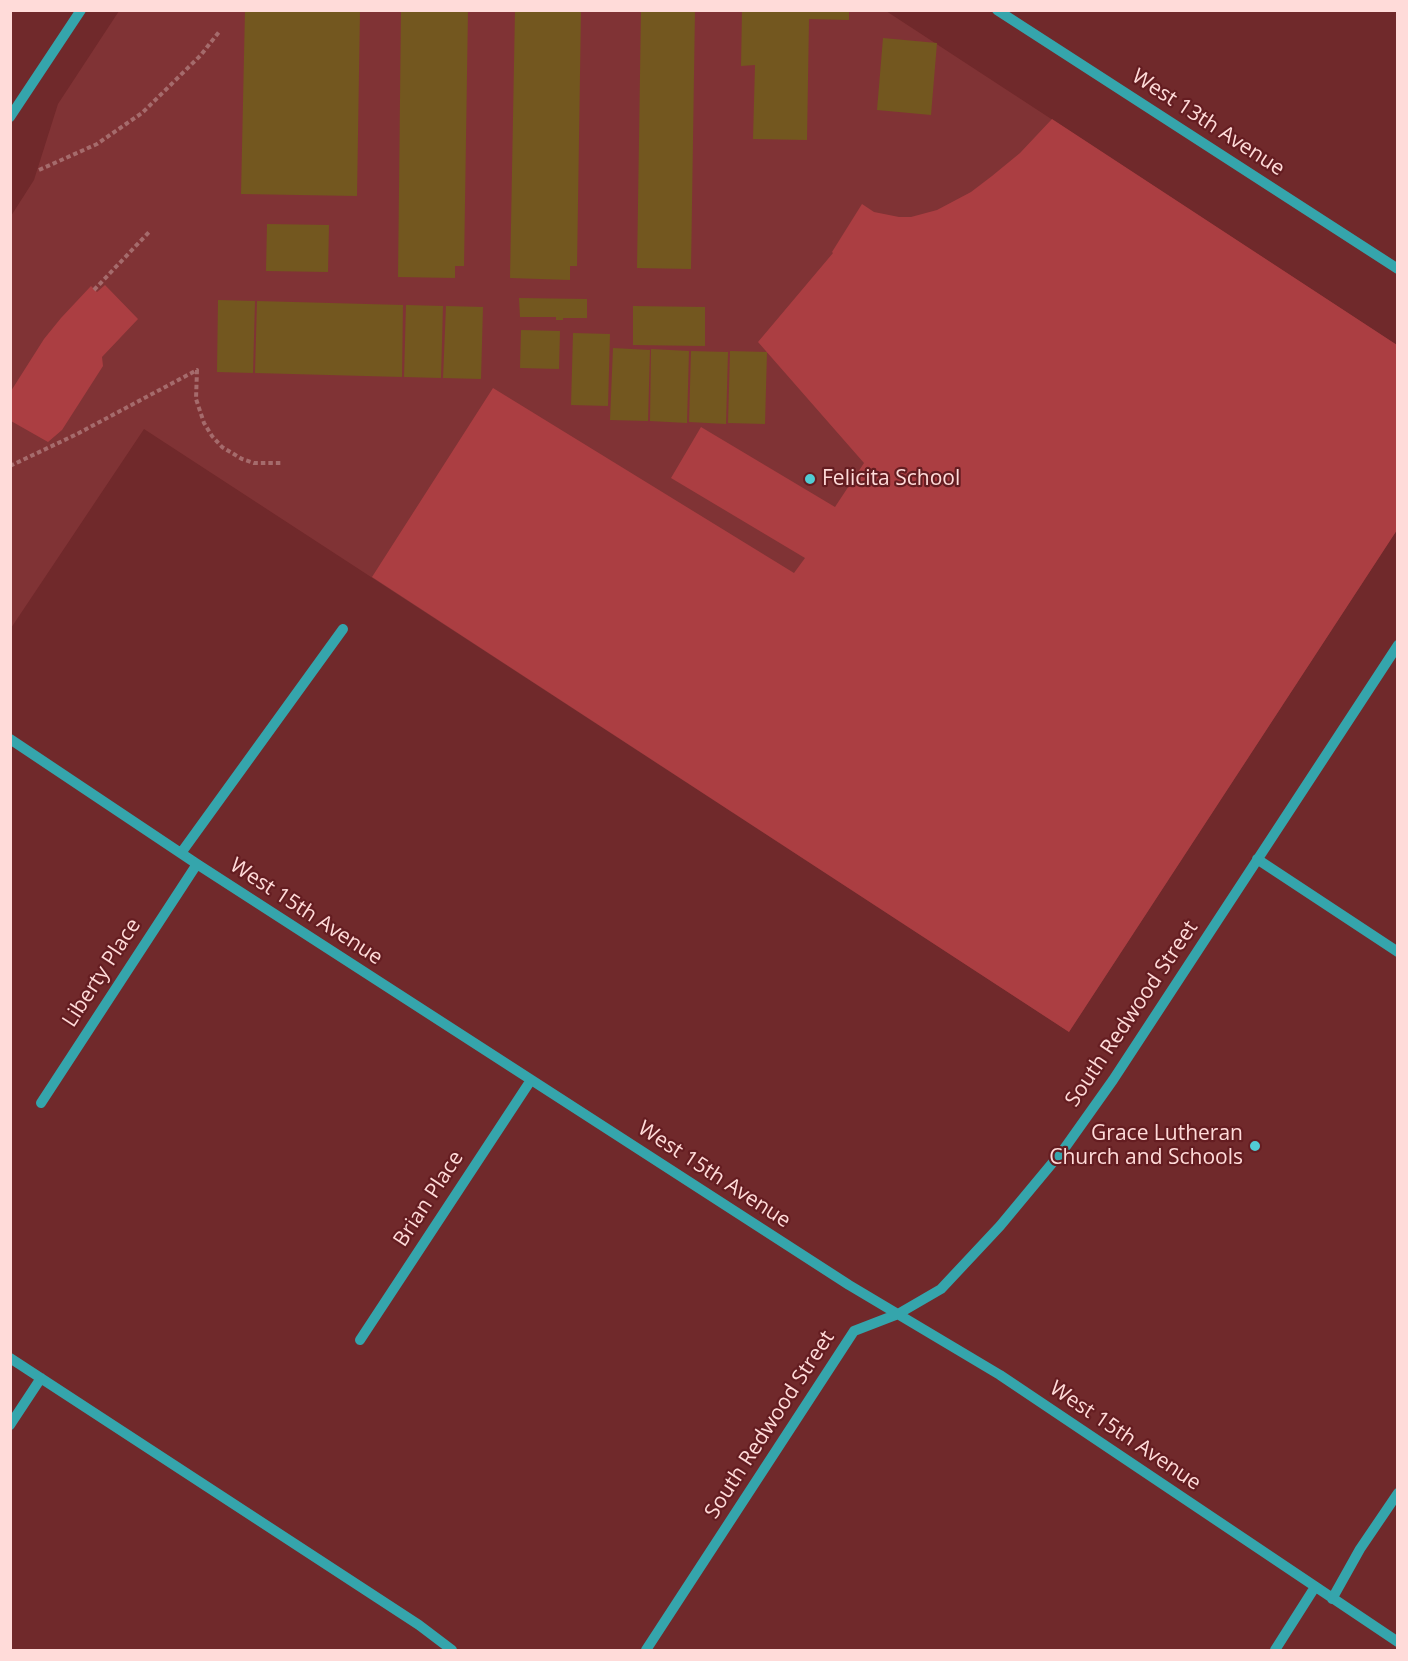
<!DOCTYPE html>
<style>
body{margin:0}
#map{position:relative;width:1408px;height:1661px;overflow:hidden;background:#70292b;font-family:"Open Sans",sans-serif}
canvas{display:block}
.frame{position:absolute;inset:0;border:12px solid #ffdbd9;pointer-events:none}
</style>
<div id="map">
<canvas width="1408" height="1661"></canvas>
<div class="frame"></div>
</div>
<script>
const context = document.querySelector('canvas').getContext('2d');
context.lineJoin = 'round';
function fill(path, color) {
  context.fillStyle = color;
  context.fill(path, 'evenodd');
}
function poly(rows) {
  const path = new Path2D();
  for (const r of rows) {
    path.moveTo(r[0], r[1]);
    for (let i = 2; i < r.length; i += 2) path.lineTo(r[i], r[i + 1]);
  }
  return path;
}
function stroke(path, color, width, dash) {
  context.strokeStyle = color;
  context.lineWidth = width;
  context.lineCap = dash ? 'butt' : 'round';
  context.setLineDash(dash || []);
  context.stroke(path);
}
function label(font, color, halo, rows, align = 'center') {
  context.font = font + ' "Open Sans",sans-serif';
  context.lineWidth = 4.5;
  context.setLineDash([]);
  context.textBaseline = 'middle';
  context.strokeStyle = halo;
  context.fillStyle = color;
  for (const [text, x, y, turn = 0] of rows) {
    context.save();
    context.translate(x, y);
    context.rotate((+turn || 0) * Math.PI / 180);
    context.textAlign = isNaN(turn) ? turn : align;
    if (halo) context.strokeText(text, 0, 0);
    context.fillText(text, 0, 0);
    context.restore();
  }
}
fill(poly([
 [119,11,886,11,1397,345,1397,530,1069,1032,144,429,11,628,11,216,34,180,58,104]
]), '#803335');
fill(poly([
 [1052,119,1397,345,1397,530,1069,1032,372,577,493,388,794,573,805,558,671,478,701,427,835,507,864,463,758,342,833,253,832,252,862,204,874,212,899,217,911,217,937,210,971,192,992,176,1020,153],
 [105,285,138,319,102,357,103,366,62,430,48,442,11,421,11,391,44,339,61,318,91,286,97,292]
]), '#ab3e42');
fill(poly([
 [245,10,360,10,357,196,241,194],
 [401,10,468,10,464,266,455,266,455,278,398,277],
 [515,10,581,10,577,266,570,266,570,280,510,278],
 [641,10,695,10,691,269,637,268],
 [742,10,849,10,849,20,809,19,807,140,753,139,755,65,741,66],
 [883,38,937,43,931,115,877,110],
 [267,224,329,225,328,272,266,271],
 [519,298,587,299,587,318,563,318,563,320,556,320,556,317,520,317],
 [218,300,255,301,253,373,217,372],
 [257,301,403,305,402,377,255,373],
 [406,305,443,306,441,378,404,377],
 [446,306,483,307,481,379,443,378],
 [633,306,705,307,705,346,633,345],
 [521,330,560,331,559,369,520,368],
 [573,333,610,334,608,406,571,405],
 [613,348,650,350,648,421,610,420],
 [651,349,689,351,687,423,650,421],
 [691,351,728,352,726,424,689,422],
 [730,351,767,352,765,424,728,423]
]), '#73571f');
stroke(poly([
 [39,170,97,144,142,113,200,56,219,32],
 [94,290,150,231],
 [10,466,77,434,197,370,196,399,204,423,212,436,222,447,242,459,254,463,283,463]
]), '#a56b6c', 4, [4.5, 3]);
stroke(poly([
 [997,10,1398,269],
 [10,117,81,10],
 [10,739,197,864,849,1285,1000,1375,1398,1642],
 [181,853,343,629],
 [1257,859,1398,952],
 [41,1103,197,864],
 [360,1340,531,1080],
 [10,1358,419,1625,452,1650],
 [10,1425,41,1378],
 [1332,1599,1360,1549,1398,1493],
 [646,1650,854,1331,898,1314,941,1289,1000,1226,1064,1149,1113,1080,1398,645],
 [1275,1650,1315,1587]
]), '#35a5ac', 10);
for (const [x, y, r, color] of [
 [810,479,6,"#51ccd4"],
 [1255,1146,6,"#51ccd4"]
]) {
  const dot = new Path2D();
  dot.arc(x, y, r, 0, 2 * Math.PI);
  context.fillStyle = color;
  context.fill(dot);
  stroke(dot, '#641d21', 2);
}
label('21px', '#ffdbd9', '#641d21', [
 ["West 13th Avenue",1208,123,33],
 ["West 15th Avenue",306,912,33],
 ["Liberty Place",102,973,-57],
 ["South Redwood Street",1132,1014,-56],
 ["West 15th Avenue",714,1175,33],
 ["Brian Place",429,1199,-57],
 ["South Redwood Street",770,1425,-57],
 ["West 15th Avenue",1125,1436,34]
]);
label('21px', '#ffdbd9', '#641d21', [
 ["Felicita School",822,479],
 ["Grace Lutheran",1243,1134,"right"],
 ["Church and Schools",1243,1158,"right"]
], 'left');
</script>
